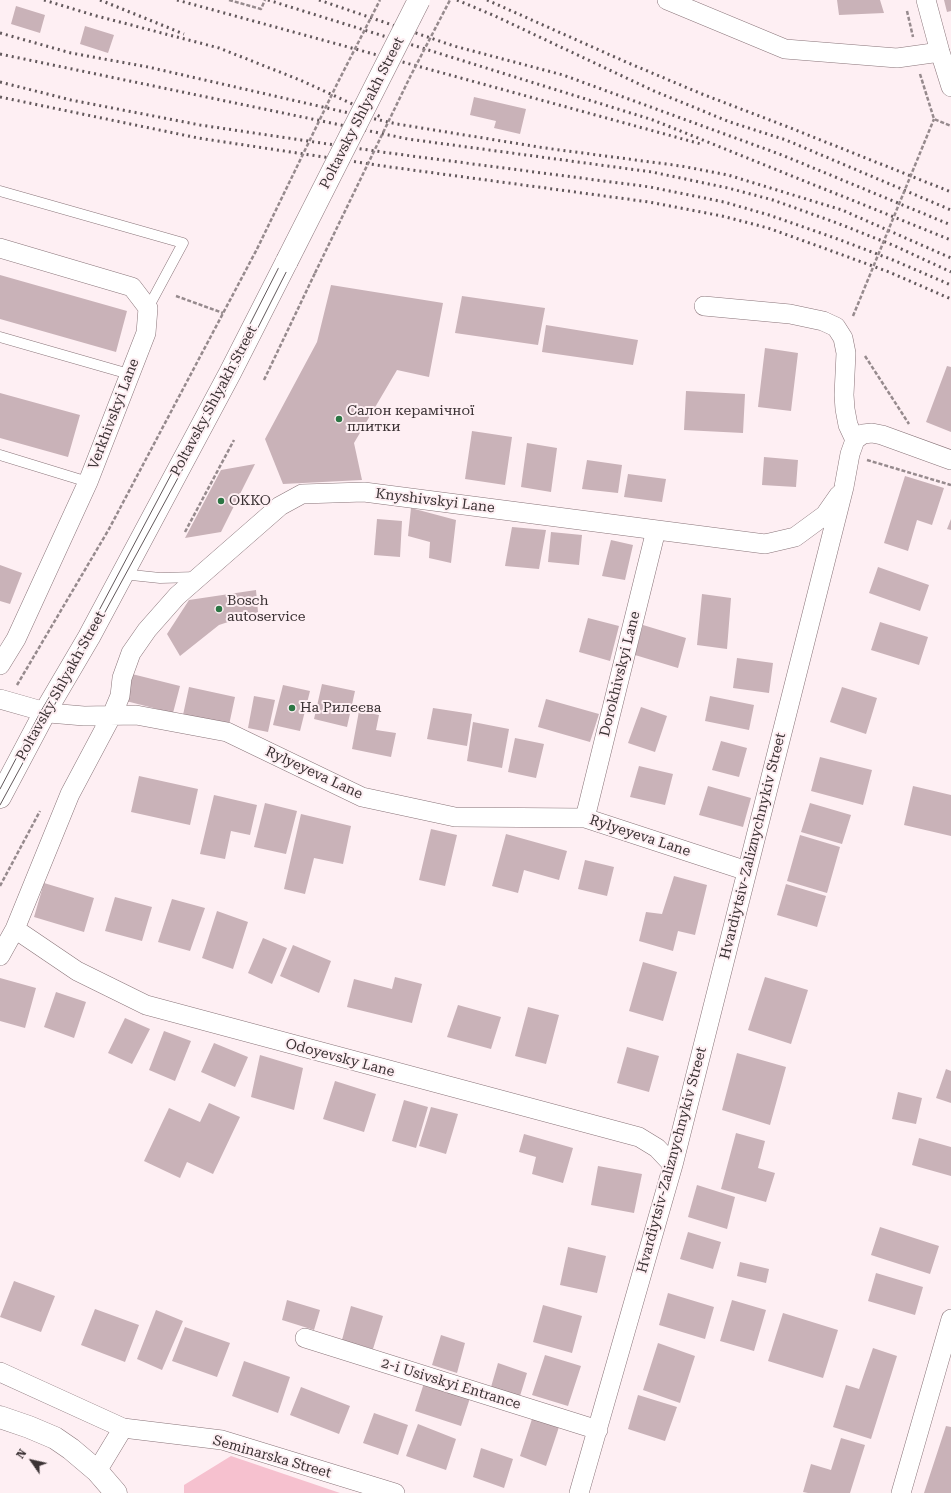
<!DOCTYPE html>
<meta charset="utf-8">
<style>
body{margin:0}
#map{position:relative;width:951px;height:1493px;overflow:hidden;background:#feeff3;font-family:"Roboto Serif",serif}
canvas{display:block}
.north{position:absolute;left:12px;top:1441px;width:40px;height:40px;-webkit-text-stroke:3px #feeff3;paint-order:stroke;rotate:304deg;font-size:11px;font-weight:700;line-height:16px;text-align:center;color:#3b3234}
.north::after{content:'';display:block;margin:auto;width:14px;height:18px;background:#3b3234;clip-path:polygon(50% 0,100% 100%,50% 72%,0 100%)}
</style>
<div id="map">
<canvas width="951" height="1493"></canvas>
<div class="north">N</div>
</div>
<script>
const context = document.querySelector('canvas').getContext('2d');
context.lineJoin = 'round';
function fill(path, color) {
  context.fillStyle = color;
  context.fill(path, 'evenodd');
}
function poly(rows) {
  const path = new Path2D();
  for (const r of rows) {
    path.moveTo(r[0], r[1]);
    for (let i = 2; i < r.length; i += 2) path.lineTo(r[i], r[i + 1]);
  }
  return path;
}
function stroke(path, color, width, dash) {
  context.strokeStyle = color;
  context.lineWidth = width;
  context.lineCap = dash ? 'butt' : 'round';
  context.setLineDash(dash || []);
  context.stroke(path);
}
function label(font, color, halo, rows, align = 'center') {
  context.font = font + ' "Roboto Serif",serif';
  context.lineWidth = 4;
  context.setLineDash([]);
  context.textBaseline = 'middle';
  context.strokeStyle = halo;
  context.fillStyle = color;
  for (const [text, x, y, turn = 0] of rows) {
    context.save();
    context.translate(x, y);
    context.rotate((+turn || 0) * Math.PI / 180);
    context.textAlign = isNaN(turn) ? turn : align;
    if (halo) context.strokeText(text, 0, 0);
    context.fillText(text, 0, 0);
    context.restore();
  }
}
fill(poly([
 [231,1456,340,1493,184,1493,184,1485]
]), '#f6c1cf');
fill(poly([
 [837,0,880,0,884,13,839,15],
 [944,0,951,0,951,11,947,12],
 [16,6,45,15,40,33,11,24],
 [85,26,114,35,108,53,80,44],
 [474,97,526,109,520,134,494,128,496,121,470,115],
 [0,275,127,311,116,352,0,319],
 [331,285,443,303,429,377,397,370,354,443,362,480,283,484,265,439,317,342],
 [462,296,545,308,538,345,455,333],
 [546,325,638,340,633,365,542,352],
 [765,348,798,353,791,411,758,407],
 [947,366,951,367,951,432,926,422],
 [686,391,745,394,743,433,684,430],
 [0,393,80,415,68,457,0,438],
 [472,431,512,437,505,485,465,479],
 [527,443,557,448,551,492,521,487],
 [764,457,798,460,796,487,762,485],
 [587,460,622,465,618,493,582,489],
 [255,464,221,532,185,538,221,470],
 [628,474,666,479,662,502,624,497],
 [905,476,944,488,932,525,917,520,908,551,884,543],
 [411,508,456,520,451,563,429,558,430,542,408,536],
 [377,519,402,521,400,557,374,555],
 [951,519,951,530,947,529],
 [512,527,546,530,539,569,505,566],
 [551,532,582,535,579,565,548,562],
 [611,540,633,545,625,580,602,576],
 [0,565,22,573,10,604,0,601],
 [878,567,929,585,920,611,869,593],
 [256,590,258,612,219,625,180,656,167,634,189,600],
 [702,594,731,598,727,649,697,645],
 [588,618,619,626,610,661,579,652],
 [880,622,928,637,919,665,871,650],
 [643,625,686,638,678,668,635,655],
 [737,658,773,663,769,693,733,688],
 [132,674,180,686,173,713,126,701],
 [322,684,355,691,347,727,314,719],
 [283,685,310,691,300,731,273,725],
 [189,687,235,697,229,725,183,715],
 [842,687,877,698,866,734,830,722],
 [254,696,275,700,268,732,248,728],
 [710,696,754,705,749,730,705,721],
 [546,699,599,714,590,742,538,727],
 [641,707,667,716,655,752,628,743],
 [433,708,472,714,467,746,427,739],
 [359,711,379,715,376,730,396,733,391,757,352,749],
 [473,722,509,729,502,768,467,761],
 [515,738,544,744,536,778,508,772],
 [721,741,747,748,739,777,712,770],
 [820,757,872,770,863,805,811,791],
 [639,766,673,774,665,805,630,797],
 [139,776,198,789,190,825,131,812],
 [708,786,751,798,743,827,699,815],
 [913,786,951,795,951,836,904,825],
 [214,795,257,805,250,835,231,831,225,859,200,854],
 [265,803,297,811,286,854,254,847],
 [810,803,851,815,842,844,801,832],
 [301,814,351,826,343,864,314,858,305,894,284,889],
 [431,829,457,835,445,886,419,880],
 [506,834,567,851,559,880,524,870,518,893,492,886],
 [800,835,840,847,827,893,787,881],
 [585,860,614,867,607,896,578,889],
 [674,876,707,885,695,935,678,931,673,951,639,941,646,912,662,914],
 [44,883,94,898,84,932,34,917],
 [786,884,826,896,817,927,777,915],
 [115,897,152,907,142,941,105,931],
 [172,899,205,908,190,951,158,942],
 [217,911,248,922,233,969,202,958],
 [263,938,287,948,272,984,248,973],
 [293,945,331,961,319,993,280,976],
 [643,962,677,972,663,1021,629,1011],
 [395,977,422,984,412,1023,347,1007,354,979,392,989],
 [765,977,808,990,791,1044,748,1030],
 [0,978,36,988,25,1028,0,1021],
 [56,992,86,1002,74,1038,44,1027],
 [458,1005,501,1017,491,1049,447,1037],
 [528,1007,559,1015,546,1064,515,1056],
 [125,1018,150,1029,132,1064,108,1053],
 [164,1031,191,1041,175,1081,149,1070],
 [214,1043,248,1057,235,1087,201,1072],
 [627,1047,659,1056,649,1092,617,1083],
 [737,1053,786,1067,770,1125,722,1110],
 [260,1055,303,1068,294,1110,251,1097],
 [946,1069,951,1071,951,1103,936,1098],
 [335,1081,376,1094,364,1132,323,1119],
 [898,1092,922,1098,916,1124,892,1119],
 [404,1100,428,1107,416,1148,392,1141],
 [209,1103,240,1117,213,1174,187,1162,180,1178,144,1161,169,1108,200,1122],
 [431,1107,458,1114,446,1154,419,1146],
 [736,1133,765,1141,758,1168,775,1173,766,1202,721,1189],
 [524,1134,573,1148,563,1183,532,1174,536,1157,519,1152],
 [919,1138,951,1147,951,1176,912,1165],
 [598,1166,642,1174,634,1213,591,1205],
 [697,1185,735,1197,727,1229,688,1217],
 [880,1227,939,1246,930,1274,871,1255],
 [688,1232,721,1242,713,1269,680,1259],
 [568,1247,606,1256,597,1293,560,1285],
 [740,1262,769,1269,766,1283,737,1276],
 [876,1273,923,1287,915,1315,868,1301],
 [14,1281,55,1296,41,1332,0,1317],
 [668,1293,714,1307,705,1339,659,1325],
 [287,1300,320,1310,314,1330,282,1320],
 [732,1300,766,1310,754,1351,720,1341],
 [543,1305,582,1316,572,1353,533,1342],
 [351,1306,383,1316,373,1349,342,1340],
 [95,1309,139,1325,125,1362,81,1345],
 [156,1310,183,1321,162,1370,137,1359],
 [783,1313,838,1330,823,1378,768,1361],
 [185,1327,230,1343,217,1377,172,1361],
 [441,1335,465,1343,457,1373,432,1365],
 [658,1343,695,1356,680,1403,643,1390],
 [873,1348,897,1356,871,1439,833,1427,846,1385,859,1389],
 [545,1355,581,1366,568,1406,532,1395],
 [244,1361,290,1377,278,1413,232,1396],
 [498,1363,527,1373,520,1396,491,1387],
 [424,1383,470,1398,461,1426,415,1411],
 [301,1387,350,1406,339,1434,290,1415],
 [638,1395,677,1407,665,1441,628,1429],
 [374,1413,408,1425,398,1455,363,1443],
 [532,1419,559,1427,546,1466,520,1456],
 [418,1424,456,1439,446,1470,406,1456],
 [946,1426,951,1427,951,1493,924,1493],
 [841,1438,865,1445,850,1493,808,1493,803,1492,811,1464,831,1470],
 [481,1448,513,1459,504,1488,473,1477]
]), '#c9b2b8');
const service = poly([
 [0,191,183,243,148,308],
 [0,337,129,374],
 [0,455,88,482],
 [122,574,160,578,197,577]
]);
const minor = poly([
 [667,0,785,49,897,58,940,52],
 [926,0,940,52,951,87],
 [0,248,132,287,148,308,146,333,88,482,16,639,0,665],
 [855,440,863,434,872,433,882,435,951,460],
 [0,699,49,713,84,716,136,715,227,732,362,797,455,817,585,818,747,871],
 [585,818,656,530],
 [15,929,77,971,146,1005,639,1137,657,1148,673,1165],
 [0,956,15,929,70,794,112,715,120,696,122,678,131,653,147,630,177,596,280,506,302,494,364,492,765,544,795,537,825,515,839,495],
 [305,1338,598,1430],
 [0,1372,123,1428,222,1440,395,1493],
 [97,1471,123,1428],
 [579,1493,673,1165,844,487,850,454,855,440,848,425,845,409,844,395,846,353,843,338,836,327,823,321,790,314,704,306],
 [901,1493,951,1319]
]);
const secondary = poly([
 [0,1417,29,1427,55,1438,71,1449,97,1471,116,1493]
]);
const primary = poly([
 [0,797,45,712,89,637,230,373,287,261]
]);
stroke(service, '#897479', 11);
stroke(minor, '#897479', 20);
stroke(secondary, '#897479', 23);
stroke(primary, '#897479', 23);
stroke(poly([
 [229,0,261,9,265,0],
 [907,11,913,37],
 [920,74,934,119,951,126],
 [176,296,223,313],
 [865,356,909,424],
 [264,380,315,273],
 [867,460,951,485],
 [185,532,234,440],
 [17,685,109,529,257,249],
 [0,886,40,811]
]), '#968a8d', 2.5, [4, 2]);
stroke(service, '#fff', 10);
stroke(minor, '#fff', 19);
stroke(secondary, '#fff', 22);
stroke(primary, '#fff', 22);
stroke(poly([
 [0,789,41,711,86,635,226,371,415,0],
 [0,805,234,375,424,0]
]), '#62585b', 1);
stroke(poly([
 [44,0,93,15,219,48,300,80,381,117],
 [100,0,184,34],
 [177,0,701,144],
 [268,0,653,120,951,240],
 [319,0,454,46,563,75,782,155,951,225],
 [457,0,495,16,654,91,730,122,786,140,951,210],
 [487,0,626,62,702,94,788,127,951,192],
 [0,33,71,53,148,67,397,124,545,148,681,166,728,175,842,210,951,258],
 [0,54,408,139,652,172,728,188,773,200,837,223,895,246,951,272],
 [0,82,71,100,200,125,389,153,650,187,724,202,769,215,835,238,893,260,951,285],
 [0,97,198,138,390,167,649,202,722,216,768,228,829,250,889,272,951,299]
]), '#62585b', 3, [2, 4]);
const primaryBridge = poly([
 [287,261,419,0]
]);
stroke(primaryBridge, '#897479', 23, []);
stroke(poly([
 [257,249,338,82,380,0],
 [315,273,410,77,450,0],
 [853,316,934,119]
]), '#968a8d', 2.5, [4, 2]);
stroke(primaryBridge, '#fff', 22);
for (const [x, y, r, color] of [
 [339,419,4,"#2c7644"],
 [221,501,4,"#2c7644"],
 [219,609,4,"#2c7644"],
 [292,708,4,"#2c7644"]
]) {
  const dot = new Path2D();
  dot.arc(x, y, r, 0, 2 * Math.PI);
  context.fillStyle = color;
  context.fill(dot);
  stroke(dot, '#feeff3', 1.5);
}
label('14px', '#3b3234', '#feeff3', [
 ["Poltavsky Shlyakh Street",362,113,-63],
 ["Poltavsky Shlyakh Street",214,401,-62],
 ["Verkhivskyi Lane",114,414,-69],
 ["Knyshivskyi Lane",435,501,7],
 ["Dorokhivskyi Lane",620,674,-76],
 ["Poltavsky Shlyakh Street",61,686,-61],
 ["Rylyeyeva Lane",314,773,25],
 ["Rylyeyeva Lane",640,836,18],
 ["Hvardiytsiv-Zaliznychnykiv Street",753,846,-76],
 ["Odoyevsky Lane",340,1058,15],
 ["Hvardiytsiv-Zaliznychnykiv Street",672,1160,-75],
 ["2-i Usivskyi Entrance",451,1384,17],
 ["Seminarska Street",272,1457,16]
]);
label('14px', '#3b3234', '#feeff3', [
 ["Салон керамічної",347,411],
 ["плитки",347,427],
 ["OKKO",229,501],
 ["Bosch",227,601],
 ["autoservice",227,617],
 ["На Рилєєва",300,708]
], 'left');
</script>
